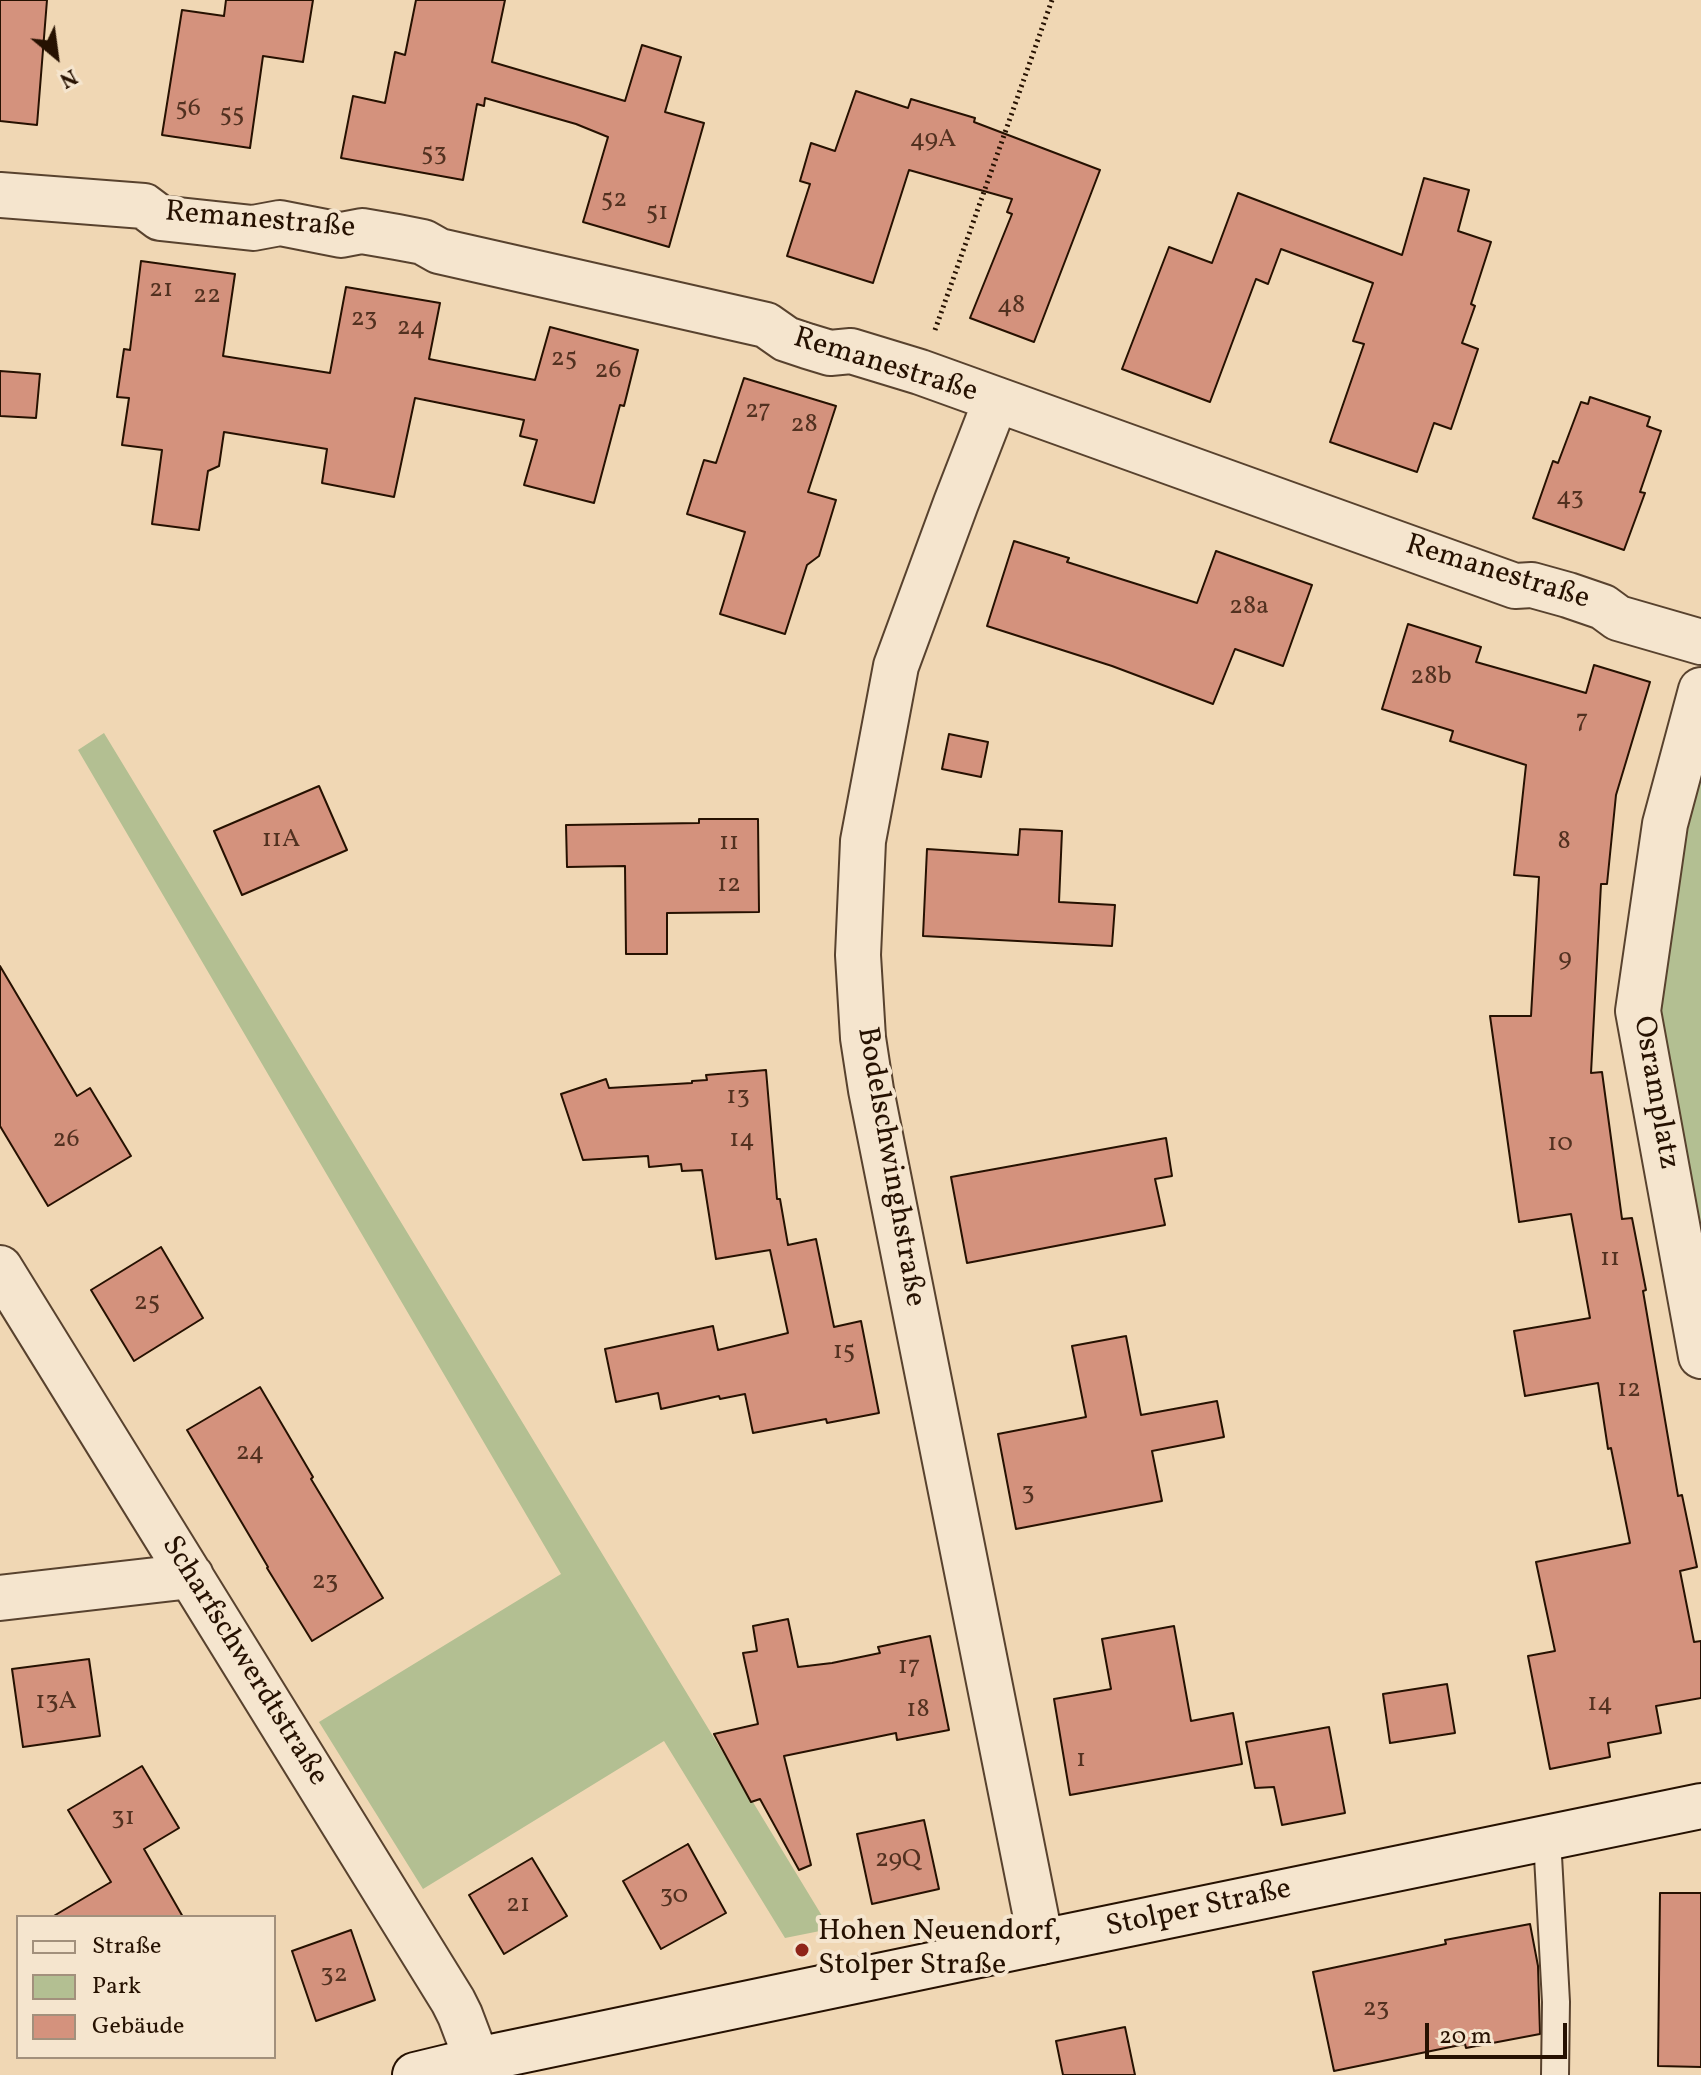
<!DOCTYPE html>
<meta charset="utf-8">
<style>
body{margin:0}
#map{position:relative;width:1701px;height:2075px;overflow:hidden;background:#f0d7b4;font-family:Vollkorn,serif}
canvas{display:block}
.legend{position:absolute;left:16px;top:1915px;width:260px;height:144px;box-sizing:border-box;background:#f5e5ce;border:2px solid #a2907c;margin:0;padding:10px 14px;list-style:none;font-size:24px;color:#261101}
.legend li{display:flex;align-items:center;gap:16px;height:40px}
.legend b{width:40px;border:2px solid #a2907c}
.north{position:absolute;left:16px;top:16px;width:80px;height:80px;-webkit-text-stroke:6px #f5e5ce;paint-order:stroke;rotate:151deg;font-size:22px;font-weight:700;line-height:32px;text-align:center;color:#261101}
.north::after{content:'';display:block;margin:auto;width:28px;height:36px;background:#261101;clip-path:polygon(50% 0,100% 100%,50% 72%,0 100%)}
.scale{position:absolute;left:1425px;top:2023px;width:142px;height:36px;box-sizing:border-box;border:4px solid #261101;border-top:0;padding-left:10px;font-size:24px;line-height:28px;white-space:nowrap;color:#261101;-webkit-text-stroke:6px #f5e5ce;paint-order:stroke}
</style>
<div id="map">
<canvas width="1701" height="2075"></canvas>
<ul class="legend">
<li><b style="height:10px;background:#f5e5ce"></b>Straße</li>
<li><b style="height:22px;background:#b3bf92"></b>Park</li>
<li><b style="height:22px;background:#d4927d"></b>Gebäude</li>
</ul>
<div class="north">N</div>
<div class="scale">20 m</div>
</div>
<script>
const context = document.querySelector('canvas').getContext('2d');
context.lineJoin = 'round';
function fill(path, color) {
  context.fillStyle = color;
  context.fill(path, 'evenodd');
}
function poly(rows) {
  const path = new Path2D();
  for (const r of rows) {
    path.moveTo(r[0], r[1]);
    for (let i = 2; i < r.length; i += 2) path.lineTo(r[i], r[i + 1]);
  }
  return path;
}
function stroke(path, color, width, dash) {
  context.strokeStyle = color;
  context.lineWidth = width;
  context.lineCap = dash ? 'butt' : 'round';
  context.setLineDash(dash || []);
  context.stroke(path);
}
function label(font, color, halo, rows, align = 'center') {
  context.font = font + ' Vollkorn,serif';
  context.lineWidth = 8;
  context.setLineDash([]);
  context.textBaseline = 'middle';
  context.strokeStyle = halo;
  context.fillStyle = color;
  for (const [text, x, y, turn = 0] of rows) {
    context.save();
    context.translate(x, y);
    context.rotate((+turn || 0) * Math.PI / 180);
    context.textAlign = isNaN(turn) ? turn : align;
    if (halo) context.strokeText(text, 0, 0);
    context.fillText(text, 0, 0);
    context.restore();
  }
}
fill(poly([
 [1701,719,1701,1309,1655,1013],
 [104,733,830,1929,785,1938,664,1741,423,1889,319,1722,561,1574,78,750]
]), '#b3bf92');
const building = poly([
 [0,0,47,0,37,125,0,121,0,0],
 [226,0,313,0,303,62,263,56,250,148,162,135,182,10,224,16,226,0],
 [416,0,505,0,492,62,625,101,642,45,681,57,665,112,704,123,669,247,583,222,608,137,576,124,485,98,484,106,477,104,463,180,341,158,353,96,385,103,395,52,405,55,416,0],
 [856,91,908,108,911,99,975,118,974,122,1100,170,1034,342,970,318,1012,214,1007,212,1012,199,909,170,873,283,787,256,810,184,800,181,811,143,835,151,856,91],
 [1424,178,1469,190,1458,231,1491,242,1471,304,1475,306,1462,343,1478,349,1451,429,1434,423,1417,472,1330,442,1364,344,1353,341,1373,283,1281,249,1268,284,1256,279,1210,402,1122,369,1169,247,1212,263,1238,193,1402,255,1424,178],
 [141,261,235,274,223,356,330,373,346,287,440,303,429,359,535,380,550,327,638,350,624,406,620,405,594,503,524,485,537,440,520,436,524,420,415,398,394,497,322,483,327,449,224,432,219,466,208,471,199,530,152,524,162,450,122,445,129,398,117,397,124,349,130,350,141,261],
 [0,371,40,374,36,418,0,416,0,371],
 [744,378,836,406,808,492,836,500,819,556,807,565,785,634,720,614,745,532,687,514,704,460,716,463,744,378],
 [1590,397,1650,417,1647,426,1661,431,1640,492,1645,493,1624,550,1533,518,1553,461,1558,463,1581,402,1588,404,1590,397],
 [1014,541,1069,558,1067,562,1197,603,1216,551,1312,585,1283,666,1235,649,1213,704,1112,666,987,626,1014,541],
 [1408,624,1481,647,1476,662,1586,693,1594,665,1650,682,1616,795,1607,884,1601,884,1591,1073,1602,1072,1622,1219,1632,1218,1646,1290,1643,1291,1678,1496,1682,1495,1697,1567,1680,1571,1694,1642,1701,1641,1701,1698,1656,1706,1661,1733,1608,1743,1610,1757,1550,1769,1528,1656,1555,1651,1536,1562,1630,1543,1611,1448,1608,1449,1598,1383,1525,1396,1514,1331,1590,1318,1571,1214,1519,1222,1490,1016,1531,1016,1539,877,1514,875,1526,765,1450,741,1453,731,1382,709,1408,624],
 [949,734,988,742,981,777,942,769,949,734],
 [319,786,347,850,242,895,214,831,319,786],
 [699,819,758,819,759,912,667,913,667,954,626,954,625,866,567,867,566,825,699,823,699,819],
 [1020,829,1062,831,1059,902,1115,905,1112,946,923,936,927,849,1018,855,1020,829],
 [0,966,77,1096,90,1088,131,1156,48,1206,0,1126,0,966],
 [766,1070,777,1199,780,1199,788,1245,816,1239,834,1327,861,1321,879,1413,827,1423,826,1419,753,1433,745,1394,720,1399,719,1396,661,1409,658,1393,616,1402,605,1349,713,1326,718,1350,788,1333,770,1250,716,1259,702,1170,682,1171,681,1164,649,1167,648,1156,583,1160,561,1094,606,1079,609,1088,692,1083,692,1081,707,1080,706,1075,766,1070],
 [1166,1138,1172,1176,1155,1179,1165,1225,967,1263,951,1177,1166,1138],
 [161,1247,203,1318,134,1361,91,1290,161,1247],
 [1126,1336,1141,1415,1217,1401,1224,1437,1152,1451,1162,1501,1016,1529,998,1434,1086,1417,1072,1346,1126,1336],
 [260,1387,313,1477,311,1479,383,1598,312,1641,267,1568,268,1567,187,1430,260,1387],
 [788,1619,798,1667,832,1663,880,1653,878,1647,930,1636,949,1730,897,1740,896,1733,784,1756,811,1865,799,1870,760,1799,751,1802,714,1734,758,1724,743,1653,757,1651,753,1626,788,1619],
 [1174,1626,1191,1721,1233,1713,1242,1764,1070,1795,1054,1699,1111,1689,1102,1639,1174,1626],
 [89,1659,100,1736,23,1747,12,1669,89,1659],
 [1447,1684,1455,1733,1390,1743,1383,1694,1447,1684],
 [1329,1727,1345,1813,1282,1825,1274,1787,1255,1788,1246,1742,1329,1727],
 [142,1766,179,1828,144,1849,183,1917,52,1917,111,1882,68,1810,142,1766],
 [924,1820,939,1889,872,1904,857,1834,924,1820],
 [688,1844,726,1913,661,1949,623,1881,688,1844],
 [532,1858,567,1916,504,1954,469,1895,532,1858],
 [1660,1893,1701,1893,1701,2067,1658,2066,1660,1893],
 [1530,1924,1538,1966,1540,2034,1466,2048,1465,2044,1334,2071,1313,1972,1446,1944,1445,1940,1530,1924],
 [351,1930,375,2000,316,2021,292,1951,351,1930],
 [1125,2027,1135,2075,1063,2075,1056,2041,1125,2027]
]);
fill(building, '#d4927d');
stroke(building, '#261101', 2);
const lane = poly([
 [1547,1838,1556,2002,1555,2075]
]);
const street = poly([
 [0,195,144,206,160,218,253,228,280,223,341,235,362,231,397,237,423,242,439,251,766,325,786,339,807,346,830,353,851,351,920,372,1515,586,1532,585,1568,595,1603,607,1618,618,1701,642],
 [996,400,956,503,896,666,863,841,858,955,863,1038,871,1090,1041,1942],
 [1701,690,1665,824,1638,1011,1701,1356],
 [0,1268,453,2001,460,2015,477,2060],
 [0,1598,191,1576]
]);
const secondary = poly([
 [415,2075,477,2060,1041,1942,1701,1806]
]);
stroke(lane, '#58422e', 30);
stroke(street, '#58422e', 48);
stroke(secondary, '#261101', 48);
stroke(poly([
 [935,330,1052,0]
]), '#261101', 5, [2, 4]);
stroke(lane, '#f5e5ce', 26);
stroke(street, '#f5e5ce', 44);
stroke(secondary, '#f5e5ce', 44);
for (const [x, y, r, color] of [
 [802,1950,8,"#8f2418"]
]) {
  const dot = new Path2D();
  dot.arc(x, y, r, 0, 2 * Math.PI);
  context.fillStyle = color;
  context.fill(dot);
  stroke(dot, '#f5e5ce', 3);
}
label('26px', '#523120', null, [
 ["56",188,110],
 ["55",232,116],
 ["49A",933,141],
 ["53",434,155],
 ["52",614,201],
 ["51",657,214],
 ["21",161,291],
 ["22",207,297],
 ["48",1011,307],
 ["23",364,320],
 ["24",411,329],
 ["25",564,360],
 ["26",608,372],
 ["27",758,412],
 ["28",804,426],
 ["43",1570,499],
 ["28a",1249,608],
 ["28b",1431,678],
 ["7",1582,722],
 ["11A",281,841],
 ["8",1564,843],
 ["11",729,844],
 ["12",729,886],
 ["9",1565,960],
 ["13",738,1098],
 ["26",66,1141],
 ["14",742,1141],
 ["10",1560,1145],
 ["11",1610,1260],
 ["25",147,1304],
 ["15",844,1353],
 ["12",1629,1391],
 ["24",250,1454],
 ["3",1028,1494],
 ["23",325,1583],
 ["17",909,1668],
 ["13A",56,1703],
 ["14",1600,1705],
 ["18",918,1711],
 ["1",1081,1761],
 ["31",123,1819],
 ["29Q",898,1861],
 ["30",674,1897],
 ["21",518,1906],
 ["32",334,1976],
 ["23",1376,2010]
]);
label('30px', '#261101', '#f5e5ce', [
 ["Remanestraße",260,222,5],
 ["Remanestraße",885,367,17],
 ["Remanestraße",1497,574,17],
 ["Osramplatz",1654,1093,80],
 ["Bodelschwinghstraße",889,1167,80],
 ["Scharfschwerdtstraße",243,1662,58],
 ["Stolper Straße",1199,1910,-12]
]);
label('30px', '#261101', '#f5e5ce', [
 ["Hohen Neuendorf,",818,1933],
 ["Stolper Straße",818,1967]
], 'left');
</script>
